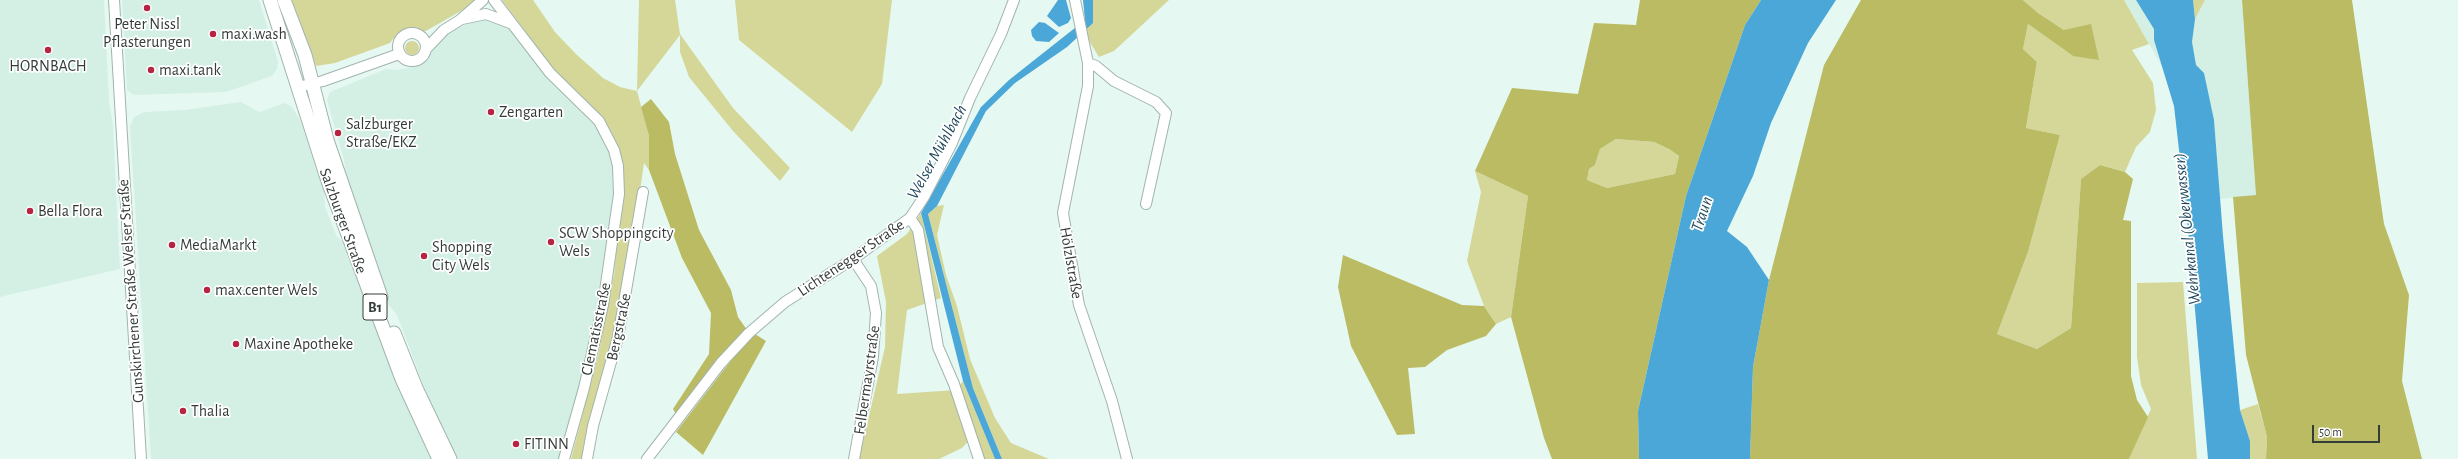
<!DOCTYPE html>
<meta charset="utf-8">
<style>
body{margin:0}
#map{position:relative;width:2458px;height:459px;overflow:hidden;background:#e5f9f2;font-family:"Alegreya Sans",sans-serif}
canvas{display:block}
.scale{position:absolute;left:2312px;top:425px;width:68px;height:18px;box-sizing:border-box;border:2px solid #343c39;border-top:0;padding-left:5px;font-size:12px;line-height:14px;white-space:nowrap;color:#343c39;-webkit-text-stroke:3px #fff;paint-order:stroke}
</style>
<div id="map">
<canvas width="2458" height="459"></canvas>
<div class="scale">50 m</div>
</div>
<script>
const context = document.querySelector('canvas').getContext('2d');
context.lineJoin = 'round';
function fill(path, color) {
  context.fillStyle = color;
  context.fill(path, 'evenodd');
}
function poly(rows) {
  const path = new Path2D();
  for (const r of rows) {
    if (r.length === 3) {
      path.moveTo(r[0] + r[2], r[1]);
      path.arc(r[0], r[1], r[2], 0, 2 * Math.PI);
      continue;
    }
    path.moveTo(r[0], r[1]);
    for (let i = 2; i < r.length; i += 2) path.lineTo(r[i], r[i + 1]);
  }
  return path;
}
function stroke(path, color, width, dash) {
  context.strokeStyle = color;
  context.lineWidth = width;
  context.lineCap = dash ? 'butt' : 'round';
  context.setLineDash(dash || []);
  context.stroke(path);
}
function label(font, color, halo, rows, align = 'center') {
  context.font = font + ' "Alegreya Sans",sans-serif';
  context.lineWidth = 3.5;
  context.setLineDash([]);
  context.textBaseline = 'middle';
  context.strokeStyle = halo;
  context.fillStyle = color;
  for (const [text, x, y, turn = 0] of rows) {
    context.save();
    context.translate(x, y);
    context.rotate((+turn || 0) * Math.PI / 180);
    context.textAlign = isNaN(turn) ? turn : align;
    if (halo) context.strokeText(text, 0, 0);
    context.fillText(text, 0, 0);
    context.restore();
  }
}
fill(poly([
 [0,0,104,0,109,101,113,125,120,269,0,297],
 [122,0,259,0,278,61,277,69,272,76,226,92,134,95,127,90],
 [2124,0,2193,0,2195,18,2205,0,2242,0,2256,195,2220,199,2214,120,2164,70],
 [476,18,496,20,511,31,542,71,589,115,603,136,612,159,616,183,599,301,586,365,560,459,457,459,432,408,397,315,388,304,349,193,344,160,327,100,330,92,386,69,398,70,421,65,445,36],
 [241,102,259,112,285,103,292,107,301,122,324,192,325,207,337,237,345,244,431,459,151,459,130,126,134,117,144,112,185,110]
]), '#d4f0e5');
fill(poly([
 [292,0,476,0,468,7,424,32,416,27,405,29,396,35,390,43,335,63,316,66],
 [502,0,533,0,555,32,577,55,603,78,620,87,637,91,639,0,675,0,680,34,733,108,790,168,780,181,733,131,689,77,680,52,680,35,637,91,649,136,649,170,644,163,626,289,610,362,584,443,582,459,571,459,598,356,614,274,624,170,616,142,606,122,556,73],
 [735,0,892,0,882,84,852,132,739,40],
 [1093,0,1169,0,1114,51,1099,57,1083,31,1093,16],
 [2023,0,2124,0,2149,44,2132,50,2153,83,2156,110,2150,132,2136,147,2125,172,2100,165,2081,179,2071,328,2037,349,1997,334,2028,252,2060,135,2026,128,2037,62,2023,49,2028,24,2073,56,2064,30,2038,13],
 [2193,0,2205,0,2195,19],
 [412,48,7],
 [1616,139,1654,142,1669,149,1679,156,1675,174,1607,188,1587,180,1589,169,1595,165,1600,149],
 [1475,171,1528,196,1511,317,1496,324,1484,306,1467,261,1481,192],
 [944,205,937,235,946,275,957,306,970,359,995,418,1011,443,1049,459,1002,459,973,388,928,214,937,206],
 [921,213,941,298,907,310,897,394,956,390,963,381,995,459,983,459,974,435,962,448,939,459,859,459,885,347,886,302,877,256,907,234],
 [2183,282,2197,459,2129,459,2151,409,2141,385,2137,357,2137,283],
 [2258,404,2267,437,2266,459,2250,459,2250,441,2240,410]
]), '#d5d799');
fill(poly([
 [1640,0,1761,0,1745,25,1686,196,1638,411,1639,459,1552,459,1544,438,1511,317,1528,196,1475,171,1512,88,1578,94,1594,23,1636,25],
 [1616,139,1654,142,1669,149,1679,156,1675,174,1607,188,1587,180,1589,169,1595,165,1600,149],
 [1861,0,2023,0,2038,13,2064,30,2091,24,2099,60,2073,56,2028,24,2023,49,2037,62,2026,128,2060,135,2028,252,1997,334,2037,349,2071,328,2081,179,2100,165,2125,172,2133,179,2123,220,2131,221,2131,376,2137,400,2148,417,2129,459,1750,459,1753,367,1769,280,1824,65],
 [2242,0,2352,0,2384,224,2409,295,2402,381,2422,459,2266,459,2267,437,2246,355,2233,197,2256,195],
 [651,99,669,122,675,154,699,230,731,290,738,317,747,330,677,416,673,409,709,354,711,313,682,258,649,170,649,136,641,107],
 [1343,255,1462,305,1484,306,1496,324,1486,336,1447,350,1425,367,1408,368,1415,434,1397,435,1351,346,1338,287],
 [755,334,766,341,703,455,676,432,739,350]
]), '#babb63');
fill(poly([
 [1058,0,1066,0,1071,18,1068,23,1059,27,1047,16],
 [1083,0,1093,0,1093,23,1067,47,1015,83,986,111,937,206,928,214,973,388,1002,459,995,459,963,381,921,213,981,107,1009,80,1085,20],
 [1761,0,1836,0,1808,43,1771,123,1753,176,1727,231,1747,247,1769,280,1753,367,1750,459,1639,459,1638,411,1686,196,1745,25],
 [2136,0,2193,0,2195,19,2192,42,2196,65,2204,73,2214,120,2223,236,2240,410,2250,441,2250,459,2208,459,2188,229,2174,106,2154,40,2154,29],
 [1039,22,1045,23,1059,33,1049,42,1036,41,1032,36,1031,30]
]), '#4ba7d7');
const minor = poly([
 [114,0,141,459],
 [494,0,550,73,599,121,614,150,618,166,619,194,603,305,584,388,564,459],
 [1075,0,1088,63,1088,86,1063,213,1079,305,1112,401,1127,459],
 [462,19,486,14,510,23],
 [412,47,14],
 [426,49,444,30,460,20,483,0],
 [1088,63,1096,66,1114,81,1156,102,1166,113,1146,204],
 [298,87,323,81,399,54],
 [910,218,918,230,938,347,954,384,979,459],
 [853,259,871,286,876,313,873,357,854,459],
 [587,459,593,426,618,337,643,192],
 [647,459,721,363,749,333,785,302,853,259,910,218,924,197,952,143,970,98,1001,34,1014,0]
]);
const major = poly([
 [270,0,328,181,402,379,439,459],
 [284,0,305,55,327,140,381,297],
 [394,333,416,388,450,459]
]);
stroke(minor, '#a1b4ad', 12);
stroke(major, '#a1b4ad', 15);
stroke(minor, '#fff', 10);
stroke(major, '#fff', 13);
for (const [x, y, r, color] of [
 [147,8,4,"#b62441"],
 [213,34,4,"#b62441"],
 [48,50,4,"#b62441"],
 [151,70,4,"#b62441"],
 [491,112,4,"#b62441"],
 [338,133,4,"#b62441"],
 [30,211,4,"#b62441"],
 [551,242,4,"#b62441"],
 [172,245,4,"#b62441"],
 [424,256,4,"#b62441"],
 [207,290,4,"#b62441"],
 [236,344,4,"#b62441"],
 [183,411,4,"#b62441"],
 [516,444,4,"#b62441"]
]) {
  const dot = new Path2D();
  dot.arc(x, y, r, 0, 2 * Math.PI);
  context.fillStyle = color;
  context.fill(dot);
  stroke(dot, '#fff', 1.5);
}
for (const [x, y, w] of [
 [375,307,24]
]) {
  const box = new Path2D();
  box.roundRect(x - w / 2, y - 13, w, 26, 3);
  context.fillStyle = '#fff';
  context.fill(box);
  stroke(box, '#343c39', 1);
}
label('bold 15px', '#343c39', null, [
 ["B1",375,307]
]);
label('16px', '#343c39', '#fff', [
 ["Peter Nissl",147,24,"center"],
 ["Pflasterungen",147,42,"center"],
 ["maxi.wash",221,34],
 ["HORNBACH",48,66,"center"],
 ["maxi.tank",159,70],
 ["Zengarten",499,112],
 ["Salzburger",346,124],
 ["Straße/EKZ",346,142],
 ["Bella Flora",38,211],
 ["SCW Shoppingcity",559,233],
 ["Wels",559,251],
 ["MediaMarkt",180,245],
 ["Shopping",432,247],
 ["City Wels",432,265],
 ["max.center Wels",215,290],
 ["Maxine Apotheke",244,344],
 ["Thalia",191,411],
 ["FITINN",524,444]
], 'left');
label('16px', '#343c39', '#fff', [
 ["Salzburger Straße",343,221,70],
 ["Lichtenegger Straße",851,258,-34],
 ["Hölzlstraße",1071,263,80],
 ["Gunskirchener Straße Welser Straße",131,291,-94],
 ["Bergstraße",619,327,-78],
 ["Clematisstraße",596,329,-78],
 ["Felbermayrstraße",867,380,-82]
]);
label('italic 17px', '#21485c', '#fff', [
 ["Welser Mühlbach",937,152,-61],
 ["Traun",1702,214,-72],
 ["Wehrkanal (Oberwasser)",2187,229,-96]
]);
</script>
